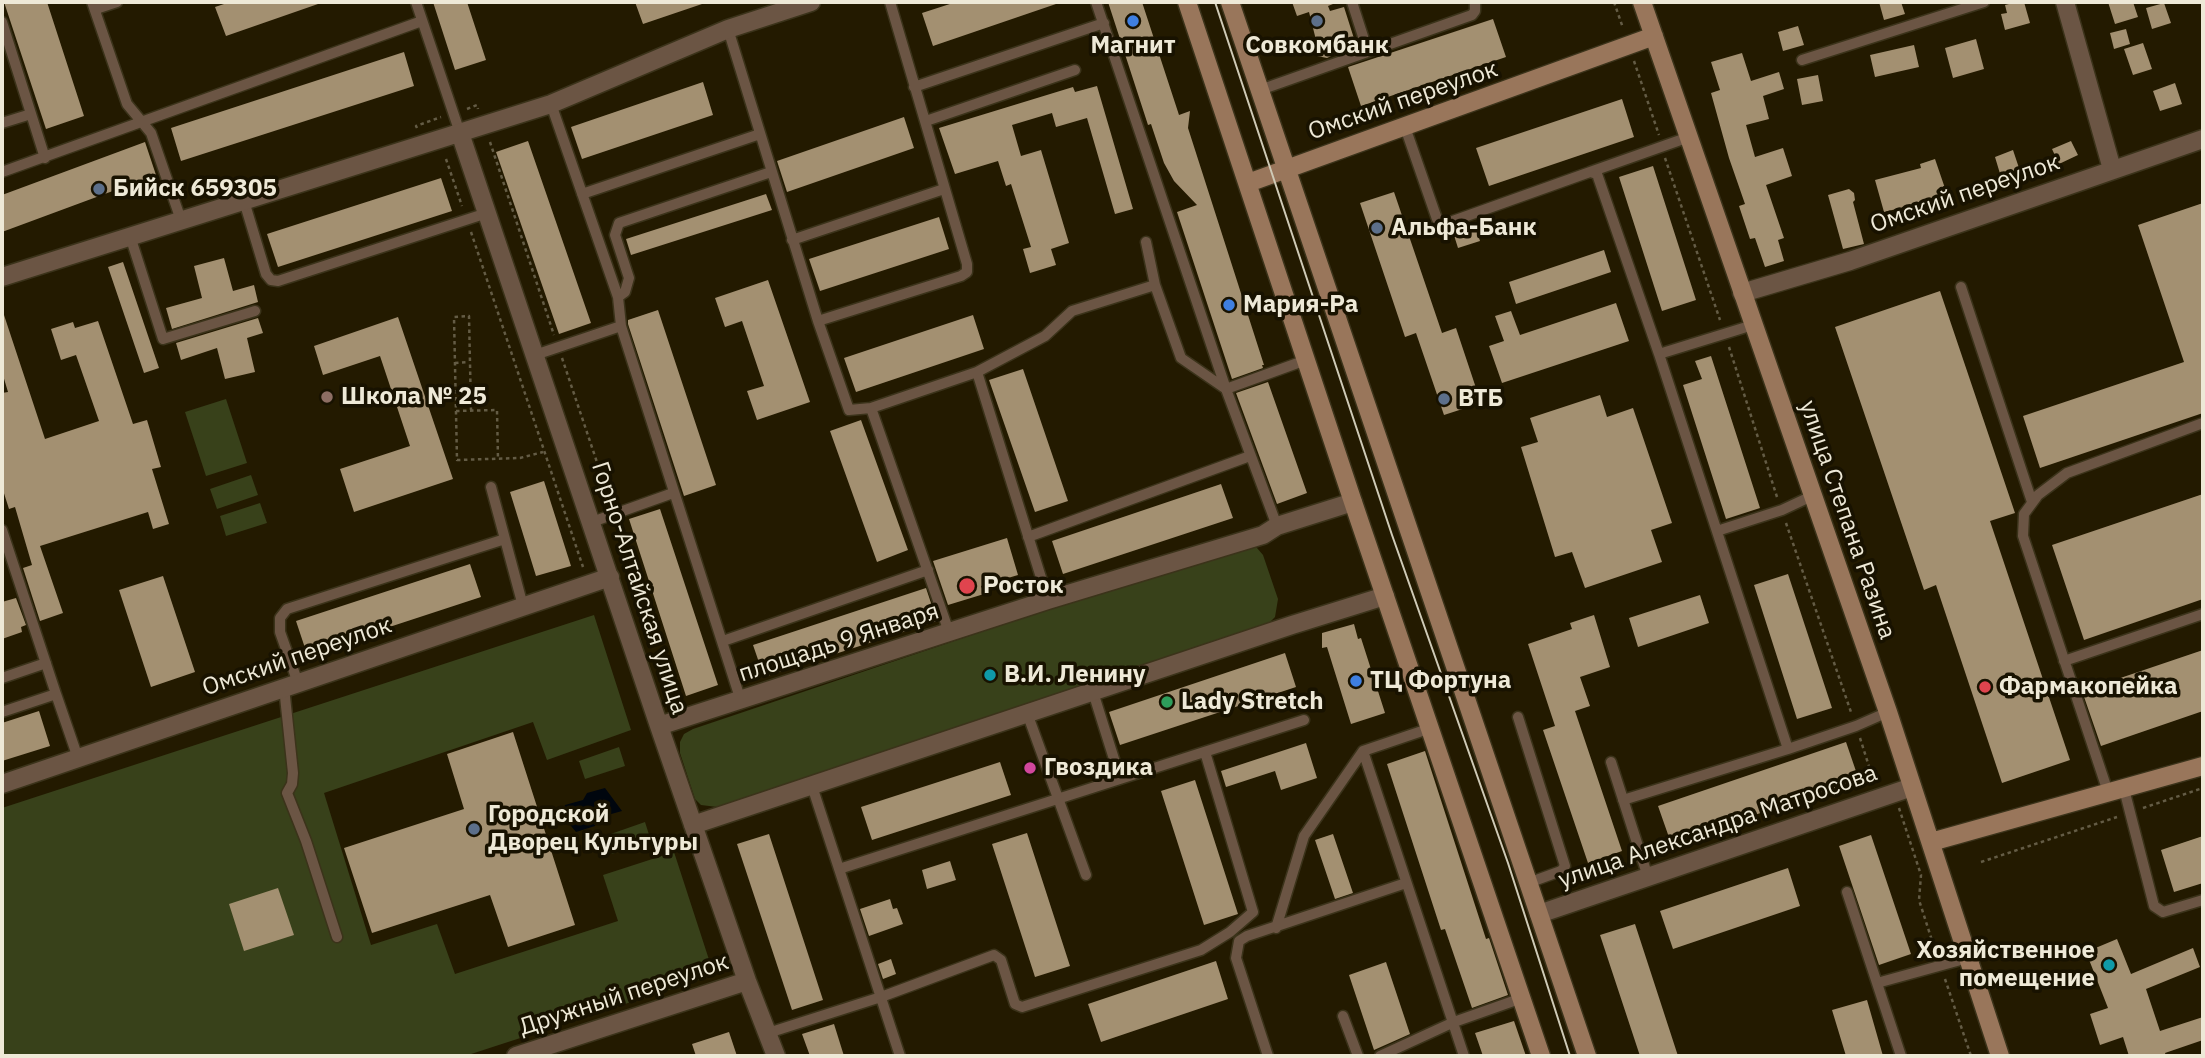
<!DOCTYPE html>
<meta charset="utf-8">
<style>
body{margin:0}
#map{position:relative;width:2205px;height:1058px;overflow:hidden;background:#231a00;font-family:"IBM Plex Sans",sans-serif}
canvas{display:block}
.frame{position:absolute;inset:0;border:4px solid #eee9d7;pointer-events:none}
</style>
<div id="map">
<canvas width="2205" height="1058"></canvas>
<div class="frame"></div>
</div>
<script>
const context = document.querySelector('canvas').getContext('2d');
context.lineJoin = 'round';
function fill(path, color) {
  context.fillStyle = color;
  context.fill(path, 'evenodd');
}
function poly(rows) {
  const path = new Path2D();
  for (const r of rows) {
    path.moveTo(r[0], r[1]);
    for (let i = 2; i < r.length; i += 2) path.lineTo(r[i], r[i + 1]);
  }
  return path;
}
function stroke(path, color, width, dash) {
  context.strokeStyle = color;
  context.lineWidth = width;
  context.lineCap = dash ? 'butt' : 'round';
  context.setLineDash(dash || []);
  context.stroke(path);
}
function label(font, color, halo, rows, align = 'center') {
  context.font = font + ' "IBM Plex Sans",sans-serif';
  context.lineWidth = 7;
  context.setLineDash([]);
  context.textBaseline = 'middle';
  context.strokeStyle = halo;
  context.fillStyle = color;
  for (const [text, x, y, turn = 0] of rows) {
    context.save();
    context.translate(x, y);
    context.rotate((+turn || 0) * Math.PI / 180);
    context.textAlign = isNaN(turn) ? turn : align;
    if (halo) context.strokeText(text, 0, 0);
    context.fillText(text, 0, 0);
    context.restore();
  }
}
fill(poly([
 [226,399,247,463,206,476,185,412],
 [251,475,258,495,217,509,210,489],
 [260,503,267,523,226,536,220,516],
 [1242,544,1257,548,1263,555,1278,599,1275,617,1268,624,717,807,701,805,695,799,680,753,680,742,684,734,693,729],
 [594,615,631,730,547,760,533,722,324,793,371,945,437,924,455,974,618,921,603,875,674,852,714,975,465,1056,2,1056,2,808],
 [619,747,625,766,585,779,579,761],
 [645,822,651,841,612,854,605,836]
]), '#38411a');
fill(poly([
 [605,788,622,811,597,818,595,826,576,832,562,815,565,805,583,800,587,793]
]), '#00060e');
fill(poly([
 [4,2,47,2,84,116,46,129],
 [230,2,318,2,318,4,226,36,215,7],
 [433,2,467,2,486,60,455,70],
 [635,2,701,2,702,4,643,24],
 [956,2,1056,2,1056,4,933,46,922,13],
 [1108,2,1142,2,1179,115,1190,111,1188,128,1264,365,1262,365,1263,368,1232,379,1177,212,1197,205,1174,181,1164,163,1151,124,1148,125],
 [1292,2,1333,2,1333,4,1328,6,1330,11,1344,7,1357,48,1343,53,1342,51,1327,58,1317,56,1314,51,1316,40,1309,12,1297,16],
 [1879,2,1901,2,1905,14,1884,20],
 [2017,2,2024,2,2030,23,2005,30,2001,14,2007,13,2005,5],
 [2108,2,2133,2,2138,17,2115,24],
 [2164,3,2171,23,2152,29,2146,8],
 [1493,19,1506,57,1361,106,1348,67],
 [1798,26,1804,45,1783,51,1778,32],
 [2126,29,2130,44,2114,49,2110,33],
 [1976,39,1984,69,1953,78,1945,48],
 [2143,43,2152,69,2133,75,2124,49],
 [1914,45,1919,67,1875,77,1870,55],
 [404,52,414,86,181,161,171,128],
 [1742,53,1751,81,1779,72,1784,89,1763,96,1769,119,1746,125,1755,157,1783,148,1792,176,1766,185,1784,238,1778,240,1784,261,1765,267,1755,238,1750,239,1739,206,1745,204,1729,158,1711,93,1720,90,1711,62],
 [1818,75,1823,101,1802,105,1797,79],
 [703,82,713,115,582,159,571,127],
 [2175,83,2182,104,2160,111,2153,91],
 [1097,86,1133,209,1115,214,1087,118,1056,127,1052,113,1012,125,1021,156,1041,150,1069,243,1051,249,1056,265,1030,273,1023,249,1031,247,1011,184,1006,186,998,161,955,174,939,128,1073,87,1075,92],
 [1622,99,1634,137,1489,186,1476,148],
 [904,117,914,148,787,192,777,161],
 [528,141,591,323,559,334,496,152],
 [2071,141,2078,155,2059,164,2052,149],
 [145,142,156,175,2,232,2,195],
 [2013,150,2020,171,2001,177,1995,157],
 [1935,159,1949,200,1934,205,1933,200,1884,212,1875,180,1921,168,1920,164],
 [1653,166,1696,300,1662,311,1619,177],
 [441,178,452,211,278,267,267,234],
 [1849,189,1854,193,1855,200,1853,202,1864,244,1843,249,1828,195],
 [1394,192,1442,333,1456,328,1481,403,1444,415,1416,333,1405,337,1360,203],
 [766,194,772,210,631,255,626,239],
 [2203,203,2203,413,2040,468,2023,416,2184,362,2138,225],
 [939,217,949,249,820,291,809,259],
 [1474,222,1480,241,1458,248,1452,229],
 [1604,250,1611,272,1516,304,1509,282],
 [224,258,233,291,254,285,258,302,172,329,166,308,202,298,194,266],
 [123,262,159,368,144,373,108,267],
 [768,280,810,402,757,420,747,391,764,386,742,321,725,327,715,298],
 [1940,291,2015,513,1990,521,2070,760,2002,783,1936,585,1924,590,1835,327],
 [1616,303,1629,341,1502,383,1489,346,1504,341,1495,316,1511,311,1520,335],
 [658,310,716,485,684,496,628,324,628,320],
 [2,315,4,315,45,439,99,421,76,355,61,360,51,329,73,322,75,328,98,321,133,424,147,420,161,467,152,469,169,524,153,529,148,512,40,546,63,613,40,621,23,568,32,565,15,507,9,509,2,487,2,393,8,392,2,372],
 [973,315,984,349,856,392,844,358],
 [398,317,453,479,354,512,340,469,410,446,380,356,323,375,314,346],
 [258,318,263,333,247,338,255,372,225,379,217,348,181,360,176,343],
 [1711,356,1760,508,1726,519,1683,385,1702,379,1695,361],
 [1023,369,1068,501,1035,512,989,380],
 [1268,382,1307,493,1277,504,1236,393],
 [1600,395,1607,417,1633,408,1672,523,1651,530,1662,562,1585,588,1572,552,1555,557,1521,447,1538,442,1530,418],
 [861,420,908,550,877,562,830,431],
 [544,481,571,566,536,576,510,492],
 [1221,484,1233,518,1063,574,1052,541],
 [2203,494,2203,599,2084,640,2052,545],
 [660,509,718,685,686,696,629,519],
 [1007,538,1018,575,981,586,984,594,948,605,933,561],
 [470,564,481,597,307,654,296,621],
 [1788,574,1832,708,1797,719,1754,585],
 [163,576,195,672,151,687,119,590],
 [926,588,937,621,764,677,753,645],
 [1700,595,1709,623,1638,647,1629,618],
 [16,598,26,625,21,627,22,632,2,639,2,602],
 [1594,615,1610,667,1580,677,1590,706,1575,711,1622,851,1588,863,1543,730,1555,726,1528,644,1572,629,1570,623],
 [1354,624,1358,639,1361,638,1385,713,1351,724,1327,647,1322,648,1322,633],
 [2203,650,2203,711,2101,746,2082,691],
 [1285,653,1296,687,1120,745,1109,712],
 [39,711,50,746,2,761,2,723],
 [513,732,575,925,508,947,490,895,372,933,344,848,464,809,447,754],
 [1846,742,1859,780,1671,843,1658,806],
 [1306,743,1317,778,1281,790,1275,771,1226,787,1221,771],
 [1425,751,1486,939,1489,938,1508,995,1472,1008,1445,929,1441,930,1387,764],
 [1000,762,1011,795,872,840,861,807],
 [1195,780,1238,914,1204,925,1161,791],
 [1027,833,1070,966,1035,977,992,844],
 [769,834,823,1000,792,1010,737,844],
 [1333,834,1353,893,1335,899,1315,840],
 [1871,835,1911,954,1879,965,1839,846],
 [2203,836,2203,883,2174,892,2161,850],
 [950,861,956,880,927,889,922,870],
 [1788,868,1800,906,1673,949,1660,911],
 [278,888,294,935,244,951,229,904],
 [890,899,893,909,897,908,903,924,869,936,860,909],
 [1635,924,1678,1056,1640,1056,1600,935],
 [2117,939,2131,974,2193,948,2200,967,2146,989,2160,1031,2203,1017,2203,1040,2165,1053,2166,1056,2129,1056,2123,1037,2100,1045,2090,1014,2108,1008,2086,952],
 [891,959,896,974,883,979,878,964],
 [1216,961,1228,999,1101,1042,1088,1004],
 [1386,962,1410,1034,1374,1050,1349,975],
 [1867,1000,1883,1056,1846,1056,1832,1010],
 [1514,1021,1526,1056,1483,1056,1475,1033],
 [834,1024,844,1056,810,1056,802,1034],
 [729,1032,737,1056,696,1056,692,1044]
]), '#a39071');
const lane = poly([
 [92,2,127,104,151,133,181,220],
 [416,2,460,133],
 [1096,2,1226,389,1277,526],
 [1352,2,1368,52],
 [96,9,117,2],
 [2,22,45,158],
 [728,29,818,321,849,410,871,408,949,632],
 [1802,60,1984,2],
 [914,87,1104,23],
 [1260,90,1472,15,1475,11,1475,2],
 [551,104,618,297,621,326,741,701],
 [926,121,1075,70],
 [2,123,31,114],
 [1405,127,1437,219,1441,222,1447,223,1590,172,1597,174,1659,354,1753,325],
 [2,172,422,21],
 [1590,172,1689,137],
 [582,194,760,134],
 [244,201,266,274,271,280,278,281,487,213],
 [130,236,163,339,255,311],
 [792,240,944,189],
 [1155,285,1181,358,1226,389,1306,360],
 [1961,287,2032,502],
 [618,297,625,292,629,278,615,235,619,223,771,172],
 [818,321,961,276,967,272,967,264,890,2],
 [1659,354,1788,749],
 [535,355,621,326],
 [977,372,1048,600],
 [871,408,977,372,1045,336,1072,311,1155,285,1146,242],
 [491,487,523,606],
 [592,522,673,493],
 [2,530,56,694,2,712],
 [1717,531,1782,510,1814,495],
 [1028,537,1250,456],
 [723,641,928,570],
 [2064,661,2203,614],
 [2,678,46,663],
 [298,683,280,632,280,618,287,609,505,539],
 [284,687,293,773,292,784,287,793,306,841,337,937],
 [1093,692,1120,778],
 [56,694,78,758],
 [1027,713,1086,875],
 [1518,717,1565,866,1561,871,1528,883],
 [1431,728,1363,751,1464,1056],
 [1611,762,1648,877],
 [812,786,900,1056],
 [2124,789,2154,906,2163,912,2203,900],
 [2108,792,2023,536,2024,514,2038,495,2067,473,2203,423],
 [1623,800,1788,749,1856,726,1888,712],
 [839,869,1304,720],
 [1847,892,1901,1056],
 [1276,928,1304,836,1363,751],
 [1877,983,1968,958],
 [1343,1016,1358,1056],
 [768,1033,881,997,994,955,1001,960,1015,1004,1022,1007,1201,950,1230,932,1253,912,1205,752],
 [1268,1056,1236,958,1239,941,1247,936,1406,883],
 [1380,1056,1454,1022,1522,998]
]);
const street = poly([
 [2065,2,2112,169],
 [460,133,659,726,747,981,776,1056],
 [2,277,551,104,728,29,811,2],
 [1742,293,1850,261,2203,139],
 [659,726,1048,600,1263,535,1277,526,1353,502],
 [2,784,610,577],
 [693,825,1292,625,1385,596],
 [1539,914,1912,787],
 [516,1056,747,981]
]);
const secondary = poly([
 [1187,2,1353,502,1541,1056],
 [1230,2,1587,1056],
 [1642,2,1888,712,2000,1056],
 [1248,183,1654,36],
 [1931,842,2203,766]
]);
stroke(lane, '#3b331a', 13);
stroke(street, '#3b331a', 21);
stroke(secondary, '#3b331a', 21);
stroke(poly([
 [1614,2,1623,28],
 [1634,61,1659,135],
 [467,109,477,105,478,109],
 [417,128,416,126,441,117],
 [490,142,554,335],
 [1665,158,1720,320],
 [446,159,462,206],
 [471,232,583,567],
 [1729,347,1777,497],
 [562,358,610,501],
 [455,363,469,362],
 [471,410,469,316,454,317,457,460,520,458,543,452],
 [456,411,497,410,498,459],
 [1786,523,1852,715],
 [1860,738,1874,782],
 [1899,808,1921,875,1919,900,1936,953],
 [2143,808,2203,788],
 [1981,862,2117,817],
 [1945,979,1971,1056]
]), '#645c45', 2.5, [3.5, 3.5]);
stroke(lane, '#6b5544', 10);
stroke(street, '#6b5544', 18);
stroke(secondary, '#99765b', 18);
stroke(poly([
 [1215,2,1392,535,1508,863,1570,1056]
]), '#cfcab6', 2);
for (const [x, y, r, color] of [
 [1133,21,7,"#3f7fe0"],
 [1317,21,7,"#5c6f8a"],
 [99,189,7,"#5c6f8a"],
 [1377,228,7,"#5c6f8a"],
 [1229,305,7,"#3f7fe0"],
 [327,397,7,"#8d6e63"],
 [1444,399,7,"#5c6f8a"],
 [967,586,9,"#e0444e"],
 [990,675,7,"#0f9aa8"],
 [1356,681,7,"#3f7fe0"],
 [1985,687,7,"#e0444e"],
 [1167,702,7,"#2e9e5b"],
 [1030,768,7,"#d1479c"],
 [474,829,7,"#5c6f8a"],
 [2109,965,7,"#0f9aa8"]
]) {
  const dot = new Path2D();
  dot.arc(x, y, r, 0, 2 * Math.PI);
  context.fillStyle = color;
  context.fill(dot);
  stroke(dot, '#181200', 2.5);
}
label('bold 24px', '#eee9d7', '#181200', [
 ["Магнит",1133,46,"center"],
 ["Совкомбанк",1317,46,"center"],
 ["Бийск 659305",113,189],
 ["Альфа-Банк",1391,228],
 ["Мария-Ра",1243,305],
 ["Школа № 25",341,397],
 ["ВТБ",1458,399],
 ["Росток",983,586],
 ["В.И. Ленину",1004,675],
 ["ТЦ Фортуна",1370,681],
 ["Фармакопейка",1999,687],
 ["Lady Stretch",1181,702],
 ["Гвоздика",1044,768],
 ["Городской",488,815],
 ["Дворец Культуры",488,843],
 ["Хозяйственное",2095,951,"right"],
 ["помещение",2095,979,"right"]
], 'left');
label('24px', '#eee9d7', '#181200', [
 ["Омский переулок",1403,101,-19],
 ["Омский переулок",1965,194,-19],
 ["улица Степана Разина",1847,520,71],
 ["Горно-Алтайская улица",639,588,72],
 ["площадь 9 Января",839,643,-18],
 ["Омский переулок",297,657,-19],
 ["улица Александра Матросова",1718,827,-19],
 ["Дружный переулок",624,995,-18]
]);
</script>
